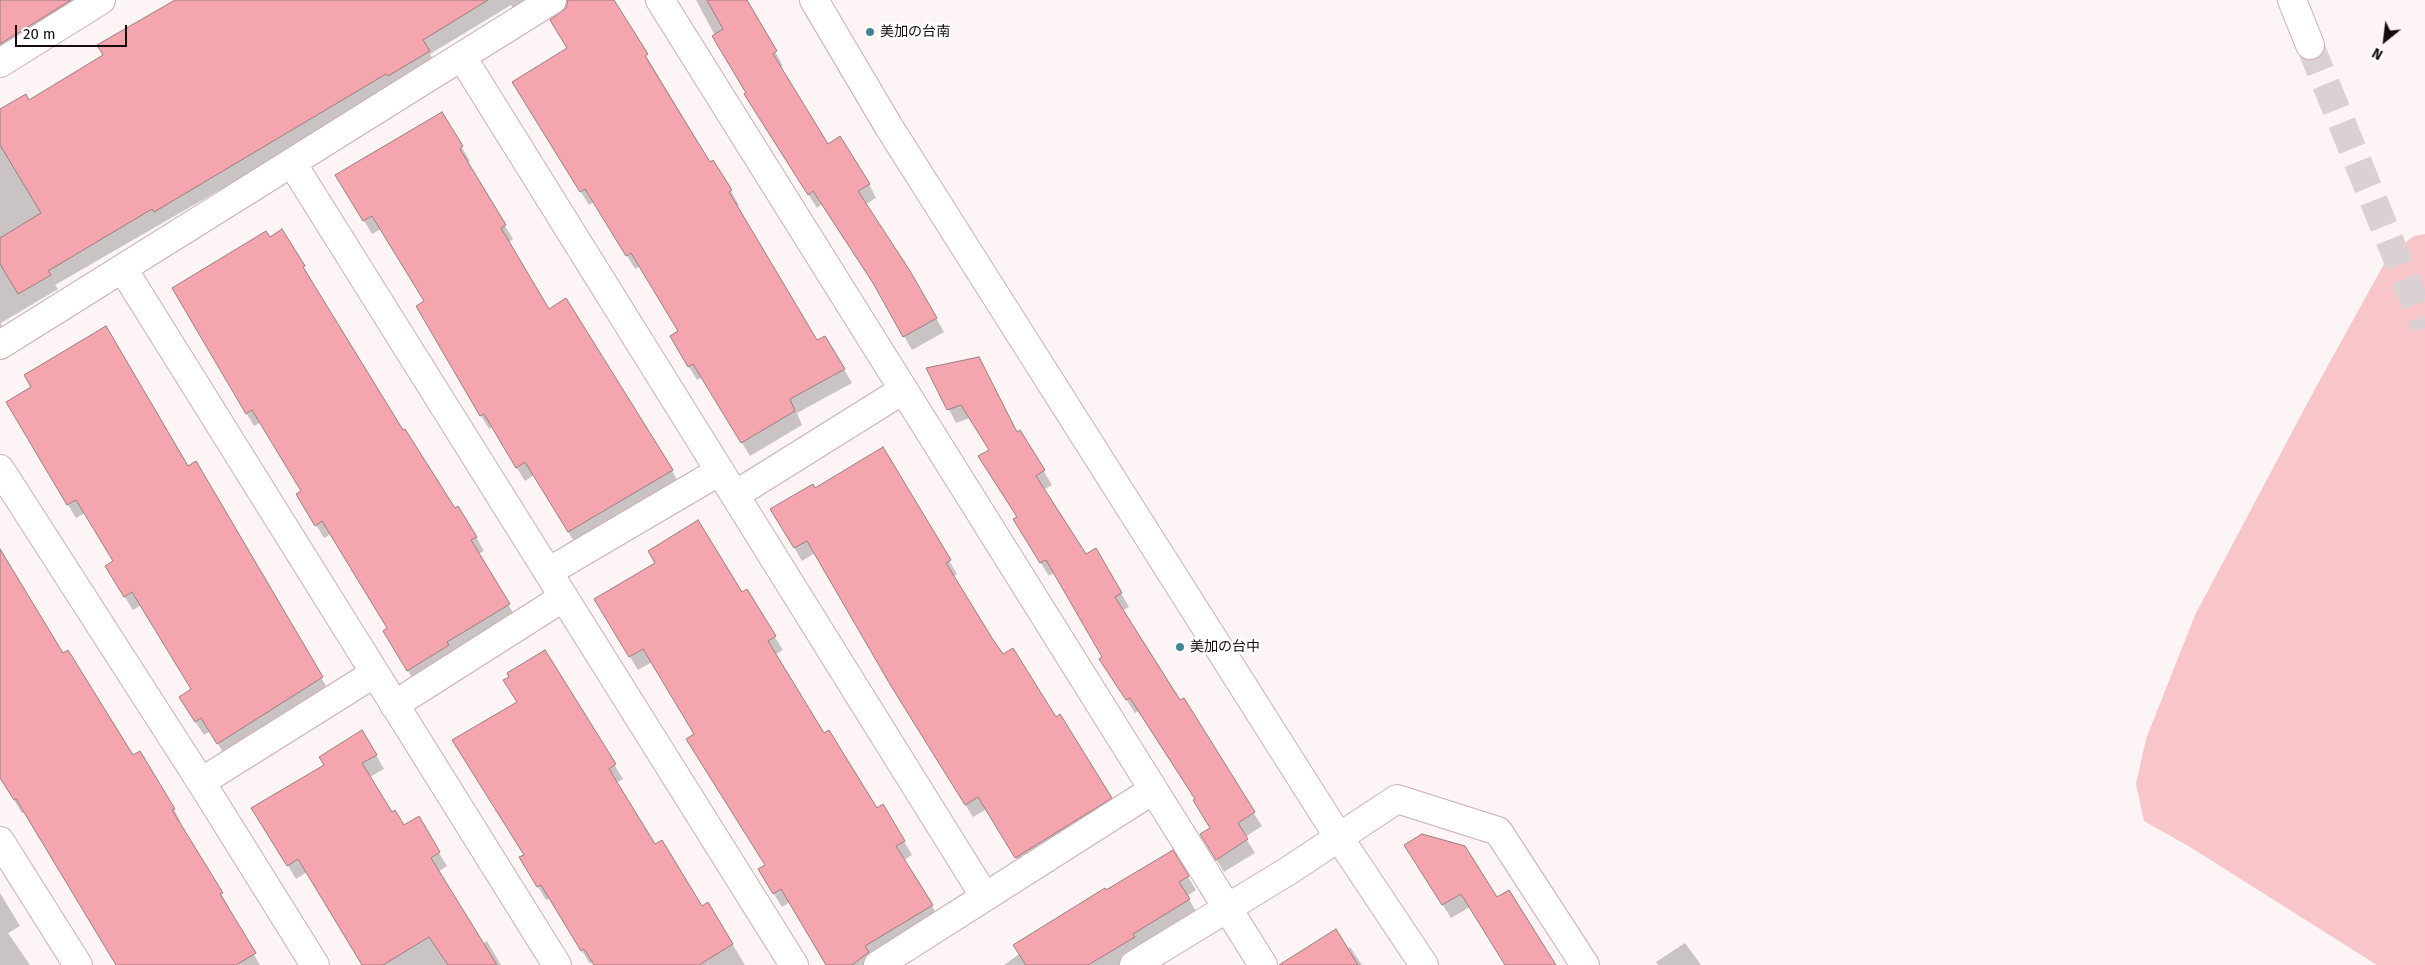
<!DOCTYPE html>
<meta charset="utf-8">
<style>
body{margin:0}
#map{position:relative;width:2425px;height:965px;overflow:hidden;background:#fcf4f5;font-family:"Fira Sans",sans-serif}
canvas{display:block}
.north{position:absolute;left:2360px;top:15px;width:50px;height:50px;-webkit-text-stroke:4px #fff;paint-order:stroke;rotate:209deg;font-size:14px;font-weight:700;line-height:20px;text-align:center;color:#160b0c}
.north::after{content:'';display:block;margin:auto;width:18px;height:22px;background:#160b0c;clip-path:polygon(50% 0,100% 100%,50% 72%,0 100%)}
.scale{position:absolute;left:15px;top:25px;width:112px;height:22px;box-sizing:border-box;border:2px solid #160b0c;border-top:0;padding-left:6px;font-size:15px;line-height:18px;white-space:nowrap;color:#160b0c;-webkit-text-stroke:4px #fff;paint-order:stroke}
</style>
<div id="map">
<canvas width="2425" height="965"></canvas>
<div class="north">N</div>
<div class="scale">20 m</div>
</div>
<script>
const context = document.querySelector('canvas').getContext('2d');
context.lineJoin = 'round';
function fill(path, color) {
  context.fillStyle = color;
  context.fill(path, 'evenodd');
}
function poly(rows) {
  const path = new Path2D();
  for (const r of rows) {
    path.moveTo(r[0], r[1]);
    for (let i = 2; i < r.length; i += 2) path.lineTo(r[i], r[i + 1]);
  }
  return path;
}
function stroke(path, color, width, dash) {
  context.strokeStyle = color;
  context.lineWidth = width;
  context.lineCap = dash ? 'butt' : 'round';
  context.setLineDash(dash || []);
  context.stroke(path);
}
function label(font, color, halo, rows, align = 'center') {
  context.font = font + ' "Fira Sans","Noto Sans JP",sans-serif';
  context.lineWidth = 5;
  context.setLineDash([]);
  context.textBaseline = 'middle';
  context.strokeStyle = halo;
  context.fillStyle = color;
  for (const [text, x, y, turn = 0] of rows) {
    context.save();
    context.translate(x, y);
    context.rotate((+turn || 0) * Math.PI / 180);
    context.textAlign = isNaN(turn) ? turn : align;
    if (halo) context.strokeText(text, 0, 0);
    context.fillText(text, 0, 0);
    context.restore();
  }
}
fill(poly([
 [2425,234,2425,965,2377,965,2190,847,2144,821,2136,784,2146,739,2195,615,2316,387,2389,255,2414,236]
]), '#f8c6ca');
fill(poly([
 [0,0,88,0,0,59],
 [176,0,553,0,520,19,511,5,430,54,436,65,55,285,58,289,1,323,2,326,0,327,0,111,29,101,104,56],
 [569,0,615,3,710,163,713,162,731,191,739,205,736,207,817,342,825,337,852,383,797,413,802,425,750,456,702,377,697,380,679,350,680,332,640,266,635,269,594,202,589,205,522,96,568,49,567,8],
 [696,0,747,0,783,66,780,68,828,145,869,184,876,198,866,204,909,271,944,332,912,350,881,296,822,204,817,208,754,108],
 [442,114,470,161,467,163,513,239,508,243,548,310,672,470,679,484,576,545,534,475,525,481,492,427,489,429,417,307,425,302,381,229,372,234,337,175],
 [269,239,303,266,311,280,310,281,402,432,454,510,476,537,484,551,478,554,517,619,416,684,384,631,388,629,331,534,324,538,298,495,303,492,261,422,254,426,173,288],
 [928,369,1018,433,1020,432,1052,485,1043,490,1085,556,1096,550,1129,607,1122,611,1262,826,1245,837,1255,853,1224,872,1209,848,1212,829,1196,800,1138,711,1135,713,1109,673,1104,657,1055,572,1049,576,1022,533,1018,518,990,450,970,418,956,423],
 [8,403,188,468,196,463,329,691,226,757,210,731,204,735,188,711,193,690,141,605,133,610,114,580,115,562,85,513,76,518],
 [882,448,957,574,953,577,1002,656,1110,798,1118,812,1024,871,987,809,973,817,900,700,815,553,802,561,780,523,815,490],
 [0,549,63,655,133,757,174,809,181,823,179,824,229,907,227,909,260,965,117,965,25,812,22,813,0,777],
 [742,594,775,637,783,650,775,655,824,735,876,810,883,806,912,855,904,860,940,919,875,965,827,965,790,902,782,907,767,883,766,865,696,734,652,662,638,670,603,613],
 [544,651,623,779,616,783,655,846,702,907,708,904,745,965,595,965,593,962,590,964,550,898,546,900,521,858,525,855,518,702],
 [376,755,384,769,370,777,392,814,404,827,418,818,447,866,438,872,482,944,487,941,501,965,362,965,307,872,296,879,253,808],
 [1173,852,1196,890,1187,896,1197,913,1142,951,1119,965,1004,965,1106,892],
 [1414,859,1497,899,1555,965,1506,965,1470,907,1451,918],
 [0,893,20,926,8,933,30,965,0,965],
 [1685,943,1701,965,1658,965,1656,962],
 [1350,947,1362,965,1302,965,1347,949]
]), '#0003');
const building = poly([
 [0,0,71,0,0,44,0,0],
 [175,0,488,0,423,40,430,51,388,76,386,74,154,212,152,209,48,271,51,275,18,294,0,264,0,238,41,213,0,145,0,109,26,94,29,100,103,55,97,45,175,0],
 [568,0,614,0,648,54,645,56,710,162,713,160,732,190,729,192,817,340,825,336,845,369,790,399,795,411,741,443,693,364,688,367,670,336,678,331,631,253,626,256,585,189,580,192,512,82,567,48,550,20,566,8,568,0],
 [707,0,747,0,777,51,773,54,828,144,840,136,870,184,858,191,910,271,937,318,903,337,873,283,813,191,808,195,744,94,746,93,712,36,723,29,707,0],
 [442,112,463,146,460,149,506,225,501,228,549,309,566,298,673,470,568,532,525,462,516,468,484,414,480,416,416,306,424,301,372,216,363,221,335,175,442,112],
 [282,229,305,266,303,267,403,430,405,429,455,508,458,506,477,537,471,540,510,604,447,642,449,645,407,671,383,631,387,628,322,521,315,526,296,494,301,491,252,410,246,414,172,288,266,231,270,237,282,229],
 [106,326,188,466,196,461,323,677,217,744,201,718,195,722,179,697,191,689,132,592,124,597,105,566,113,561,76,500,67,505,6,402,31,387,24,375,106,326],
 [979,357,1017,432,1020,430,1045,470,1036,476,1086,554,1096,548,1122,593,1115,597,1180,700,1184,698,1255,812,1238,823,1248,839,1216,860,1200,834,1210,828,1193,800,1195,799,1130,698,1126,700,1099,659,1102,657,1046,560,1040,563,1013,519,1017,517,978,456,989,450,961,405,947,410,926,368,979,357],
 [883,447,951,560,946,563,992,638,1003,654,1013,648,1056,717,1060,714,1112,798,1015,858,978,797,965,805,891,686,807,541,794,548,770,509,813,484,815,488,883,447],
 [698,520,742,592,747,589,776,636,768,641,824,733,829,730,877,808,883,804,905,841,896,846,933,905,865,946,869,952,852,965,826,965,781,889,773,894,758,869,765,865,686,739,694,734,643,649,629,657,594,599,655,563,648,551,698,520],
 [0,549,63,653,68,650,133,755,140,751,175,809,172,810,223,893,220,894,256,953,236,965,116,965,16,799,14,800,0,778,0,549],
 [545,650,616,764,609,769,655,844,662,840,702,906,708,902,733,944,699,965,594,965,584,949,581,951,541,885,537,887,519,857,524,855,452,740,517,702,503,680,509,677,507,673,545,650],
 [362,730,377,755,362,763,392,812,395,810,404,825,419,816,440,852,431,858,497,965,448,965,429,937,383,965,362,965,298,859,287,866,251,808,324,765,319,757,362,730],
 [1422,834,1465,846,1497,897,1509,890,1556,965,1505,965,1461,894,1442,905,1404,845,1422,834],
 [1173,850,1189,876,1179,882,1190,899,1133,934,1135,937,1088,965,1026,965,1013,945,1105,888,1106,890,1173,850],
 [1336,929,1358,965,1279,965,1336,929]
]);
fill(building, '#f5a5ad');
stroke(building, '#9c7d7f', 1);
stroke(poly([
 [2310,45,2425,327]
]), '#dad1d2', 28, [28, 14]);
const minor = poly([
 [660,0,1263,965],
 [814,0,889,127,1338,836,1424,965],
 [462,57,985,897],
 [0,63,101,0],
 [292,163,794,965],
 [123,269,557,965],
 [0,345,552,0],
 [0,469,201,782,315,965],
 [735,495,903,390],
 [548,572,720,471],
 [394,705,564,597],
 [201,782,375,673],
 [0,841,78,965],
 [878,965,1153,790],
 [1134,965,1288,871,1397,799,1498,831,1585,965]
]);
const highway = poly([
 [2292,0,2310,45]
]);
stroke(minor, '#cfaeb1', 30);
stroke(highway, '#cfaeb1', 30);
stroke(minor, '#fff', 28);
stroke(highway, '#fff', 28);
for (const [x, y, r, color] of [
 [870,32,5,"#418693"],
 [1180,647,5,"#418693"]
]) {
  const dot = new Path2D();
  dot.arc(x, y, r, 0, 2 * Math.PI);
  context.fillStyle = color;
  context.fill(dot);
  stroke(dot, '#fff', 2);
}
label('14px', '#160b0c', '#fff', [
 ["美加の台南",880,32],
 ["美加の台中",1190,647]
], 'left');
</script>
